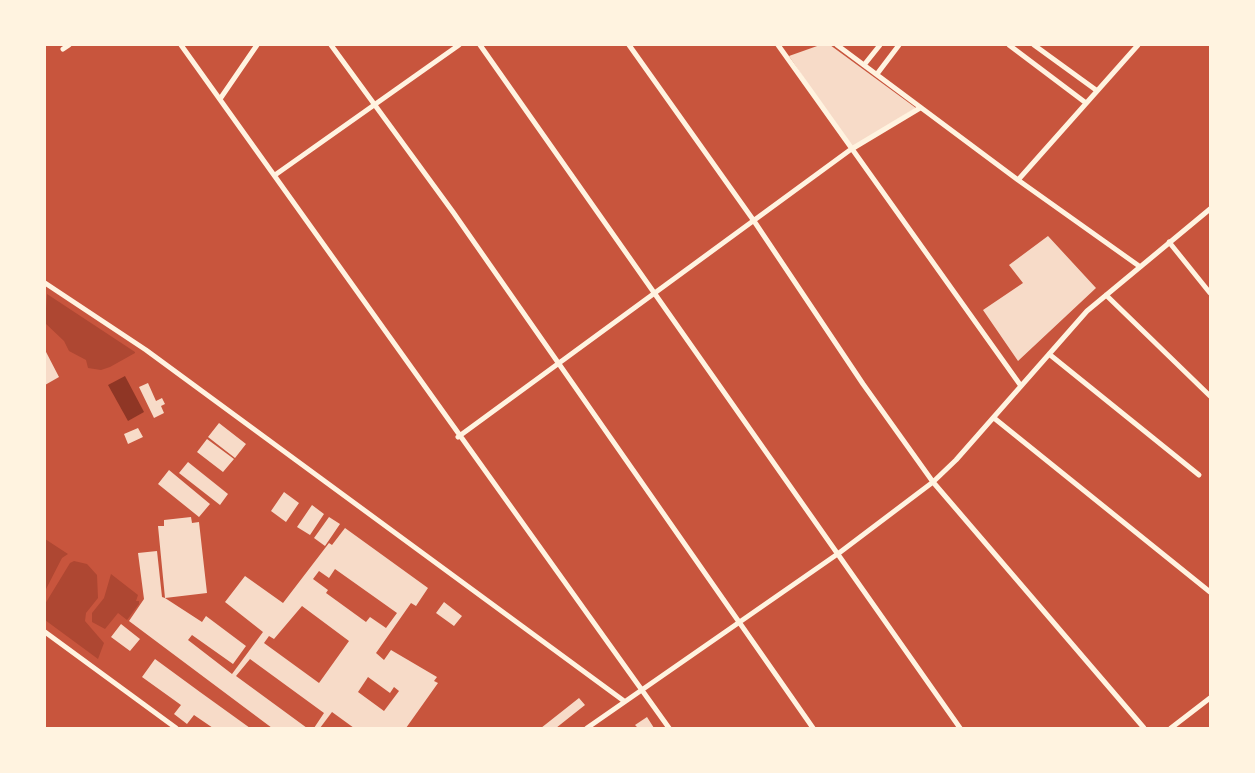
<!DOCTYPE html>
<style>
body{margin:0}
#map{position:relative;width:1255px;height:773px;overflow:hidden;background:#c8553d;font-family:"Archivo Narrow",sans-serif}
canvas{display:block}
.frame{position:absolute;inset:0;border:46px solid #fff3e0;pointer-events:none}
</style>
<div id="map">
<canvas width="1255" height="773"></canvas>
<div class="frame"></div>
</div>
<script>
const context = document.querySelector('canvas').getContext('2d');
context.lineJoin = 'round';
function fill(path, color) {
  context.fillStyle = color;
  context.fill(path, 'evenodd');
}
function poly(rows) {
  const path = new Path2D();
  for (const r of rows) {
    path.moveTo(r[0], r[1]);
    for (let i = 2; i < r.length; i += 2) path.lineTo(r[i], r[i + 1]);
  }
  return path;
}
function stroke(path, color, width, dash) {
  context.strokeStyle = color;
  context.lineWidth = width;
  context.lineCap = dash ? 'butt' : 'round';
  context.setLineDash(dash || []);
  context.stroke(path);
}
fill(poly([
 [47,294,135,352,135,353,110,367,101,370,88,368,86,360,69,351,64,341,45,323],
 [45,539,68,554,62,558,45,591],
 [74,561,87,564,97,575,98,598,86,613,85,621,104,643,98,659,45,620,45,604,70,563],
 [111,574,138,595,136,601,139,601,139,604,127,620,118,613,105,629,92,622,92,613,104,598]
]), '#ae4732');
fill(poly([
 [125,376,144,412,128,421,108,385]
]), '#8f3625');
fill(poly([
 [820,45,830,45,916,108,851,148,789,56],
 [1048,236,1096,288,1018,361,983,310,1023,283,1009,265],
 [45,350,59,377,45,385],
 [148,383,156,401,162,398,165,404,161,406,164,413,154,418,139,387],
 [219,423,246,444,235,458,208,437],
 [138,428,143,437,128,444,124,434],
 [207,439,234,459,223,472,197,452],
 [188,462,228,494,220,505,179,473],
 [169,470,210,504,199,517,158,484],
 [284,492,299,503,286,522,271,511],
 [312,505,324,514,310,535,297,527],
 [191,517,192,523,199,522,207,593,165,598,202,622,206,616,246,646,233,664,192,635,188,640,232,674,263,632,225,602,245,576,283,603,329,543,332,545,345,528,428,588,416,606,411,603,376,653,384,660,391,650,437,677,434,681,438,683,406,728,354,728,332,712,320,728,314,728,324,713,250,659,236,676,307,728,272,728,129,621,144,599,138,553,157,551,162,597,165,598,158,526,164,526,164,520],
 [335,569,397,613,386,628,370,617,366,622,326,593,328,590,313,579,319,571,329,578],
 [302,606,349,641,319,683,264,643,269,636,274,639],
 [368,677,390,693,394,687,399,691,384,711,358,692],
 [329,517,340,524,325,546,314,538],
 [444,602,462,616,454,626,436,613],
 [121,624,140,639,130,651,111,637],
 [155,659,200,692,250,728,213,728,194,715,187,724,174,714,181,705,142,677],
 [579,698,585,705,556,728,541,728],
 [647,717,654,728,638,728,635,725]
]), '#f7dbc8');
stroke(poly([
 [181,45,669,728],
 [331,45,453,212,813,728],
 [480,45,960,728],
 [629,45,754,221,863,384,933,482,1144,728],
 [778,45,1021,386],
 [837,45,1018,180,1139,266],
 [1009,45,1086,103],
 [1034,45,1096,90],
 [63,49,69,45],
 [864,65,880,45],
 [877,74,899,45],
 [220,99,257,45],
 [275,175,459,45],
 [1018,180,1138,45],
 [1169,242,1210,293],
 [45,283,146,350,624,701],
 [1106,295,1210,396],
 [1049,354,1199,475],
 [994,418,1210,592],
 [458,437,850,150,920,108],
 [45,632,176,728],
 [587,728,839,553,933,482,956,460,1087,311,1210,209],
 [1171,728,1210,698]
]), '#fff3e0', 5);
</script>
